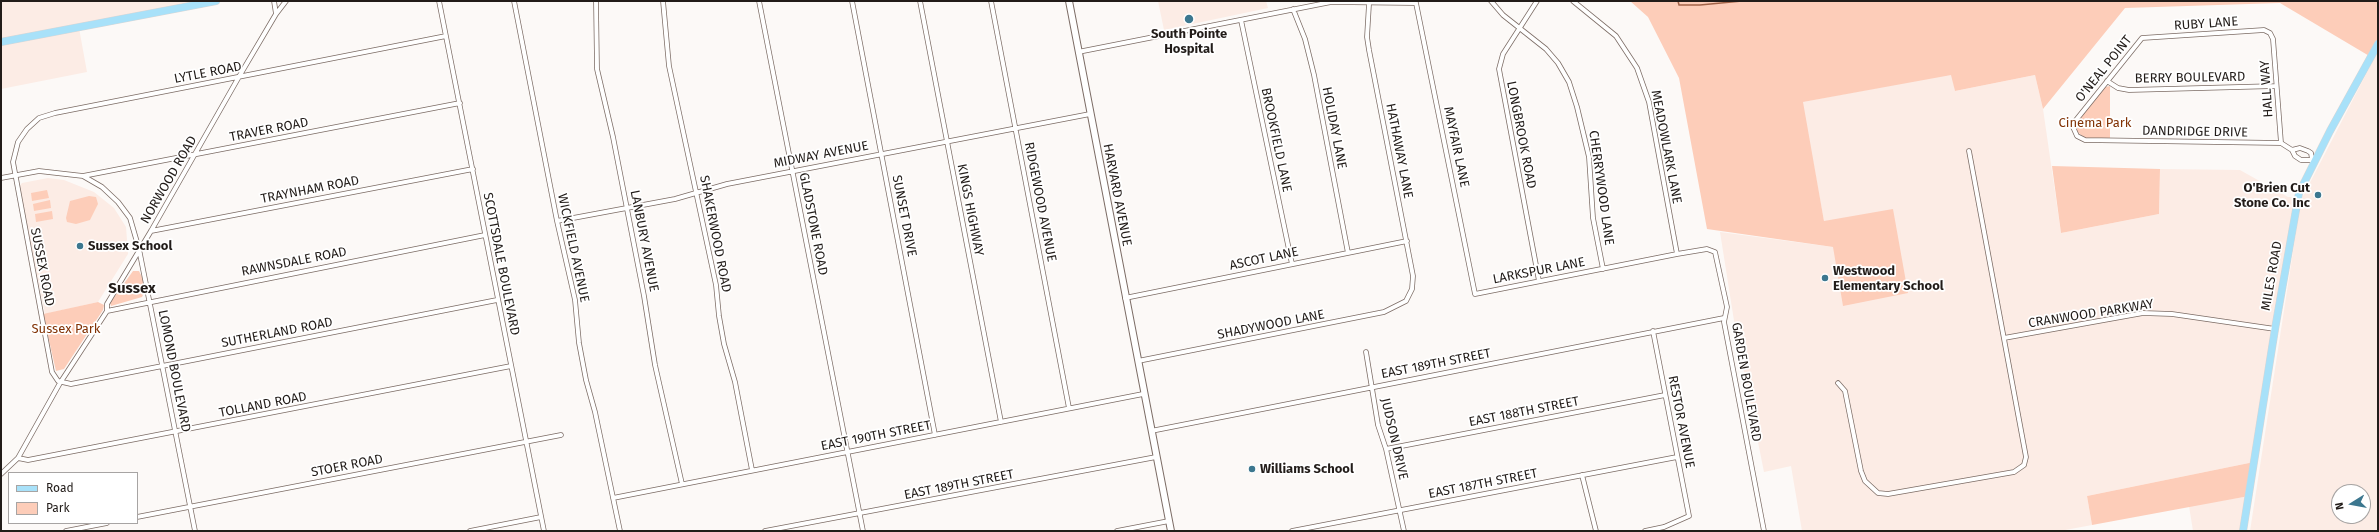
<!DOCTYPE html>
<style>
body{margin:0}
#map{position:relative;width:2379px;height:532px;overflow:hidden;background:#fcf9f7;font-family:"Fira Sans",sans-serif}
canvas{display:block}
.frame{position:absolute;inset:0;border:2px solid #221c19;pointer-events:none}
.legend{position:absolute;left:8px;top:472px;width:130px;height:52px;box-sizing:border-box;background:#fff;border:1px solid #a7a4a3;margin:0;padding:5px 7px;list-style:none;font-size:12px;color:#221c19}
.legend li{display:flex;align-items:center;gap:8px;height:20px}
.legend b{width:20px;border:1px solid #a7a4a3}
.north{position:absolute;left:2331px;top:484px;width:40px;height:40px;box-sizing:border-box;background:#fff;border:1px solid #a7a4a3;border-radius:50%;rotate:259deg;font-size:11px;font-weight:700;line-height:16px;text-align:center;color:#221c19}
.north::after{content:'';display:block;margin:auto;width:14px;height:18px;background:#3c778f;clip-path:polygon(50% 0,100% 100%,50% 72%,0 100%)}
</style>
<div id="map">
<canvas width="2379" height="532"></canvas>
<div class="frame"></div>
<ul class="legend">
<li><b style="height:5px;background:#a8e1f9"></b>Road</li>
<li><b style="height:11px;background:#fdcdb9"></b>Park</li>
</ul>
<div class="north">N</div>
</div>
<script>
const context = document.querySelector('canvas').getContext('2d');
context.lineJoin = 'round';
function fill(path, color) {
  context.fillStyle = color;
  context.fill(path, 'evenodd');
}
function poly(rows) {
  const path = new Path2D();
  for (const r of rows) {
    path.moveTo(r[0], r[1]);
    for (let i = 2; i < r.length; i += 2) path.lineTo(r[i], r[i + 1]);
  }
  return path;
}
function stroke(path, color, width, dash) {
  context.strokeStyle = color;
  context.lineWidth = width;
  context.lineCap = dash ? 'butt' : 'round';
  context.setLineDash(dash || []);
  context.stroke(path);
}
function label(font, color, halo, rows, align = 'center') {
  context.font = font + ' "Fira Sans",sans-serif';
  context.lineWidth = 3.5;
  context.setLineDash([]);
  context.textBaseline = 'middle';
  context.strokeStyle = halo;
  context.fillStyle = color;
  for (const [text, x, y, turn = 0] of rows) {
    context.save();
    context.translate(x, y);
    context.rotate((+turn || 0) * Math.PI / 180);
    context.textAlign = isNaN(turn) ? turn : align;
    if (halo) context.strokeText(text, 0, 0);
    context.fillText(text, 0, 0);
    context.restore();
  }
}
fill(poly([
 [1,1,216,1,79,28,87,72,1,89],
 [1158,1,1266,1,1268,8,1164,30],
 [2378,51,2378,531,2250,531,2301,200],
 [2339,492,2363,492,2363,516,2339,516],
 [1952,74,1955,91,2035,75,2043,109,2061,233,2159,214,2160,169,2240,170,2288,197,2298,197,2254,462,2087,496,2092,525,2060,531,1802,531,1791,466,1764,472,1735,327,1720,232,1833,247,1908,293,1824,221,1802,102],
 [48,178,64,180,94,192,114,208,126,227,128,254,98,302,45,314,19,186,22,183],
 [2249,496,2244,531,2193,531,2189,506]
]), '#fcece5');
fill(poly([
 [1630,1,2378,1,2378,44,2371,57,2280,3,2125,8,2043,109,2035,75,1955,91,1951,75,1803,102,1824,221,1893,209,1908,293,1843,306,1833,247,1707,229,1679,78,1648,17],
 [2110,86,2110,139,2085,138,2076,131,2077,122,2105,87],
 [2052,166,2160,169,2159,214,2061,233],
 [47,190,49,198,32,201,31,193],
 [89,196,96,197,98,204,90,220,76,224,67,222,66,218,70,201],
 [50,200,51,208,34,211,33,204],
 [52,211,53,219,36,222,35,214],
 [133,271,139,271,143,279,144,293,142,297,111,306,110,303],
 [98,302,104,305,103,310,64,369,56,371,43,314],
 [2254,462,2249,496,2092,525,2087,496]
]), '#fdcdb9');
stroke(poly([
 [1678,1,1679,5,1700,5,1742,1]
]), '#a26348', 1.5);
const minor = poly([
 [274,1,276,14],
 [439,1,544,531],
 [514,1,557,221,575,300,579,343,586,380,595,412,620,531],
 [596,1,597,69,613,137,644,296,655,365,682,484],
 [663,1,669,66,716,285,719,316,724,344,735,382,752,470],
 [759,1,863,531],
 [852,1,935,435],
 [920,1,1001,422],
 [991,1,1069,408],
 [1491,1,1503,15,1546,49,1558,63,1569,82,1577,107,1589,157,1593,218,1603,269],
 [1537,1,1503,54,1499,69,1539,281],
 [1573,1,1616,36,1637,68,1649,102,1677,254],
 [1293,9,1305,39,1314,75,1348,253],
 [1241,20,1292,264],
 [446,36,55,113,39,118,27,129,18,142,13,162,52,372,58,381,71,384,497,300],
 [1078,52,1331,2,1416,3,1475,294,1677,254,1707,249,1715,252,1727,307,1724,322,1764,531],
 [2107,81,2118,88,2129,90,2276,86],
 [2281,143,2273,39,2270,33,2264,30,2142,38,2076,120,2073,127,2077,136,2085,140,2281,143,2292,150],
 [2312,159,2311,153,2308,151,2300,148,2292,150,2295,156,2301,160,2315,160],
 [83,176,460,103],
 [1,178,39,171,83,176,102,187,118,202,130,218,139,249,195,531],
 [557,221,675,199,727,184,1090,114],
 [151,231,473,169],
 [1125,298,1407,241],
 [107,311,485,235],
 [2004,338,2143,313,2172,314,2275,329],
 [1366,352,1378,425,1386,449,1404,531],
 [1138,361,1384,312,1406,301,1412,289,1413,276,1369,50,1367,37,1369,4],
 [1838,383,1845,391,1861,471,1865,481,1878,493,1888,494,2014,472,2024,465,2026,457,1969,151],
 [1151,431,1724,318],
 [1386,449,1665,395],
 [18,458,28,460,511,366],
 [1,474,18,458,60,383,107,311,107,304,151,231,240,75,276,14,286,1],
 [1582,475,1596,531],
 [613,498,1143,394],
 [137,517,561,435],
 [66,531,107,523],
 [470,531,541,517],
 [765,531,1156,457],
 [1117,531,1169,521],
 [1292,531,1677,457],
 [1645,531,1664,527,1689,516,1653,331]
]);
const secondary = poly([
 [1069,1,1171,531]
]);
const primary = poly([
 [1,42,216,1],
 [2243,531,2275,329,2299,193,2330,131,2378,44]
]);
stroke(minor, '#7c6c65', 5.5);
stroke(secondary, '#7c6c65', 8);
stroke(primary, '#d7d6d6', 8);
stroke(minor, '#fff', 4);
stroke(secondary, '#fff', 6);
stroke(primary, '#a8e1f9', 7);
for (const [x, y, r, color] of [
 [1189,19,5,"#3c778f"],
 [2318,195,4,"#3c778f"],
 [80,246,4,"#3c778f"],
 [1825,278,4,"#3c778f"],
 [1252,469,4,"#3c778f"]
]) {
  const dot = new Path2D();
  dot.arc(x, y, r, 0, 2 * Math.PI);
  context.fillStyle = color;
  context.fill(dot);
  stroke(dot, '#fff', 1.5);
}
label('13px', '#221c19', '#fff', [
 ["RUBY LANE",2206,24,-4],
 ["O'NEAL POINT",2104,69,-51],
 ["LYTLE ROAD",208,73,-11],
 ["BERRY BOULEVARD",2190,78,-1],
 ["HALL WAY",2267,89,-94],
 ["HOLIDAY LANE",1334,128,79],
 ["TRAVER ROAD",269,130,-11],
 ["DANDRIDGE DRIVE",2195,132,1],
 ["LONGBROOK ROAD",1521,135,79],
 ["BROOKFIELD LANE",1276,140,78],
 ["MAYFAIR LANE",1456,147,78],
 ["MEADOWLARK LANE",1666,147,79],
 ["HATHAWAY LANE",1399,151,79],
 ["MIDWAY AVENUE",821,155,-11],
 ["NORWOOD ROAD",169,180,-60],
 ["CHERRYWOOD LANE",1601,188,82],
 ["TRAYNHAM ROAD",310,190,-11],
 ["HARVARD AVENUE",1117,195,79],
 ["RIDGEWOOD AVENUE",1040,202,79],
 ["KINGS HIGHWAY",970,210,79],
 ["SUNSET DRIVE",904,216,79],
 ["GLADSTONE ROAD",813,224,79],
 ["SHAKERWOOD ROAD",715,234,79],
 ["LANBURY AVENUE",644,241,79],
 ["WICKFIELD AVENUE",573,248,78],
 ["ASCOT LANE",1264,259,-12],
 ["RAWNSDALE ROAD",294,262,-11],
 ["SCOTTSDALE BOULEVARD",501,264,79],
 ["SUSSEX ROAD",42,267,79],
 ["LARKSPUR LANE",1539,271,-11],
 ["MILES ROAD",2272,276,-80],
 ["CRANWOOD PARKWAY",2091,314,-9],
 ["SHADYWOOD LANE",1271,325,-11],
 ["SUTHERLAND ROAD",277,333,-11],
 ["EAST 189TH STREET",1436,364,-11],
 ["LOMOND BOULEVARD",174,371,79],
 ["GARDEN BOULEVARD",1746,382,80],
 ["TOLLAND ROAD",263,405,-11],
 ["EAST 188TH STREET",1524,412,-11],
 ["RESTOR AVENUE",1681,422,79],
 ["EAST 190TH STREET",876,436,-11],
 ["JUDSON DRIVE",1394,439,77],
 ["STOER ROAD",347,466,-11],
 ["EAST 187TH STREET",1483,484,-11],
 ["EAST 189TH STREET",959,485,-11]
]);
label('bold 13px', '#221c19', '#fff', [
 ["South Pointe",1189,34,"center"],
 ["Hospital",1189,49,"center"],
 ["O'Brien Cut",2310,188,"right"],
 ["Stone Co. Inc",2310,203,"right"],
 ["Sussex School",88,246],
 ["Westwood",1833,271],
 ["Elementary School",1833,286],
 ["Williams School",1260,469]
], 'left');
label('13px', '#813205', '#fff', [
 ["Cinema Park",2095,123],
 ["Sussex Park",66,329]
]);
label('bold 15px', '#221c19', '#fff', [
 ["Sussex",132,289]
]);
</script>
